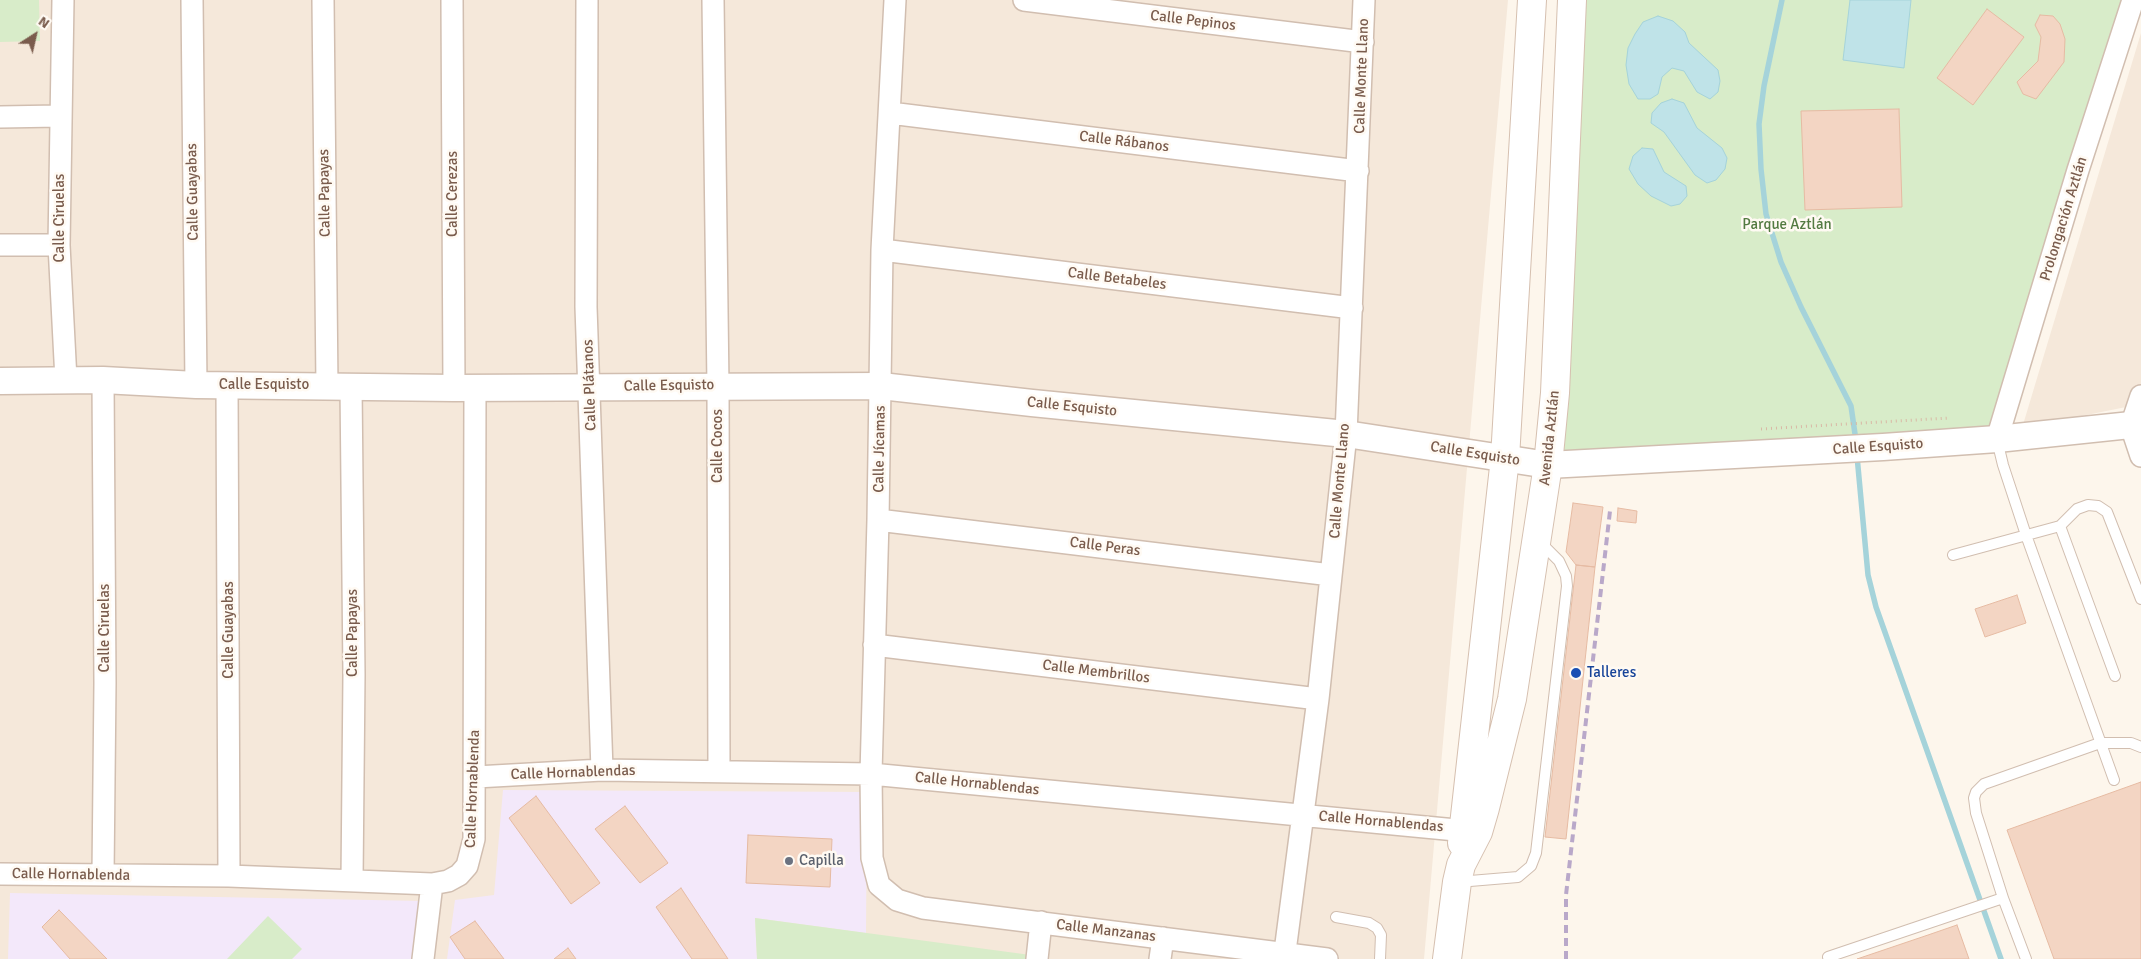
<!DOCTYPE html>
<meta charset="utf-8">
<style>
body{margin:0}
#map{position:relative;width:2141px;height:959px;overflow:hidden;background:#fdf6ec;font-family:Signika,sans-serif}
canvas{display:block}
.north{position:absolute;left:10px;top:10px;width:50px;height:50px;-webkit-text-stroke:4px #fffaf3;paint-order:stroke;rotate:35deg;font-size:14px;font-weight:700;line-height:20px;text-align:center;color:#7a5c4d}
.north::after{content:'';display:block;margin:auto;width:18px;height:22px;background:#7a5c4d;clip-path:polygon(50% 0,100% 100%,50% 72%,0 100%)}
</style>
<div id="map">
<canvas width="2141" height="959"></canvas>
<div class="north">N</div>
</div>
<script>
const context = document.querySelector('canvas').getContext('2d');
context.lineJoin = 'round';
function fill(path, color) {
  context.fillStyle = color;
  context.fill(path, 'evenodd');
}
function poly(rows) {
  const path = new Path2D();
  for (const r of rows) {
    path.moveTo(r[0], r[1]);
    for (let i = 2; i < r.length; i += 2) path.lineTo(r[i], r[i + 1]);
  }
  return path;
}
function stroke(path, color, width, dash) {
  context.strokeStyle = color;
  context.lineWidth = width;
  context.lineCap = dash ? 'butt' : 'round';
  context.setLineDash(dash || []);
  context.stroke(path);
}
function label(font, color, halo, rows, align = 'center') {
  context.font = font + ' Signika,sans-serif';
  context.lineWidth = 5;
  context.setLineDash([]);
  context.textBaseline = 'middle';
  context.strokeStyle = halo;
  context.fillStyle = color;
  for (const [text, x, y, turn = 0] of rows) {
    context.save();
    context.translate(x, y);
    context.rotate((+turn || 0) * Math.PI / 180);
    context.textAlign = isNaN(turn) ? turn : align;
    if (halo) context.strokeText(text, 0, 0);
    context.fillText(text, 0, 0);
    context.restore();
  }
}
fill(poly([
 [0,0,1508,0,1424,959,0,959],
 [2141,33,2141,404,2022,428]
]), '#f5e8da');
fill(poly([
 [503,790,867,792,866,933,755,918,757,959,447,959,455,900,494,895],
 [10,893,423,901,415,959,8,959]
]), '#f3e8fa');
fill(poly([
 [0,0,39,0,40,41,0,42],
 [1571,0,2134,0,1997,439,1548,465],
 [268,916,302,949,292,959,227,959],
 [755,918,1038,956,1037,959,757,959]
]), '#d8ecc9');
const water = poly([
 [1850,0,1911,0,1904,68,1843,60,1850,0],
 [1658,16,1673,21,1685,32,1689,43,1718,70,1720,81,1718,92,1710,99,1697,92,1684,71,1672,68,1662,77,1658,94,1650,99,1638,99,1629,84,1626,65,1628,48,1635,34,1643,22,1658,16],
 [1672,99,1684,103,1697,128,1722,148,1727,158,1725,169,1716,180,1707,183,1695,175,1664,132,1651,123,1652,113,1661,103,1672,99],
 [1642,148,1653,149,1664,172,1686,186,1687,196,1680,204,1671,206,1651,196,1638,184,1629,169,1633,156,1642,148]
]);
fill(water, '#bfe3e8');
stroke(water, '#a5d3da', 1);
stroke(poly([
 [1782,0,1764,86,1759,124,1761,169,1766,214,1781,262,1801,307,1851,406,1856,441],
 [1857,456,1868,575,1876,607,2001,959]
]), '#a5d3da', 5.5);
const building = poly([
 [1987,9,2024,37,1973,105,1937,78,1987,9],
 [2040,15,2053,16,2060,24,2065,39,2064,62,2036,99,2023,94,2017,82,2038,61,2041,37,2035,25,2040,15],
 [1899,109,1902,207,1805,210,1801,111,1899,109],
 [1573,503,1603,507,1595,567,1576,565,1566,552,1573,503],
 [1618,508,1637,511,1636,523,1617,521,1618,508],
 [1576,565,1595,567,1566,839,1545,837,1576,565],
 [2017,595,2026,623,1985,637,1975,609,2017,595],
 [2141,782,2141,959,2054,959,2007,830,2141,782],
 [536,796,600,883,571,904,509,818,536,796],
 [625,806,668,863,640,883,595,829,625,806],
 [748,835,832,839,830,887,746,883,748,835],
 [681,888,728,959,692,959,656,907,681,888],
 [59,910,107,959,70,959,42,927,59,910],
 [475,921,504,959,465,959,450,937,475,921],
 [1957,925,1969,959,1857,959,1928,935,1957,925],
 [568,948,576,959,554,959,568,948]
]);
fill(building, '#f3d5c3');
stroke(building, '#e6bba3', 1);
const service = poly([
 [1997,440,2003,465,2026,535,2114,780],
 [2060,526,2077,509,2088,505,2098,506,2107,512,2141,599],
 [1953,555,2060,526,2115,676],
 [1458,882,1518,877,1531,866,1536,853,1567,586,1566,576,1559,561,1539,541],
 [1336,917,1369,923,1377,928,1381,935,1380,959],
 [1828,957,2003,898],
 [2026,959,2003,898,1976,813,1974,798,1976,792,1984,784,2100,743,2131,743,2141,747]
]);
const minor = poly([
 [63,0,59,245,66,380],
 [192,0,196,385],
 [323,0,327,386],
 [452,0,454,388],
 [587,0,586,307,602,770],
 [713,0,718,386,719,771],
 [895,0,882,250,878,520,871,774,872,858,879,885,897,900,923,908,1327,959],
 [1024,0,1363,42],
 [890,113,1358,171],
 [0,117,59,116],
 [0,245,59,245],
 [882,250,1352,308],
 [103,380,105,683,103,875],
 [227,385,229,876],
 [351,386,354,675,352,880],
 [2141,396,2131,426,2141,456],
 [1997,439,2078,170,2133,0],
 [878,520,1331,575],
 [874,645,1318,699],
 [476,777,602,770,871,774,1477,832],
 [0,874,229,876,432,884,448,881,459,875,467,866,474,839,475,388],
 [423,959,432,884],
 [1037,959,1041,922],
 [1160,959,1163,938],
 [1284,959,1318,699,1346,434,1364,0]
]);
const tertiary = poly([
 [0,381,103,380,196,385,454,388,881,386,1032,403,1346,434,1548,465,1883,447,1997,439,2141,424]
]);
const secondary = poly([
 [1462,843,1505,458,1532,0],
 [1447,959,1457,882,1461,865,1478,832,1485,808,1512,699,1548,465,1555,393,1572,0]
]);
stroke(service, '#d1beb0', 12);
stroke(minor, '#d1beb0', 24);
stroke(tertiary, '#d1beb0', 29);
stroke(secondary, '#d6c0b0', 30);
stroke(poly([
 [1761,429,1949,418]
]), '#d9b8a5', 3, [1, 4]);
stroke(service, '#fff', 10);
stroke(minor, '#fff', 21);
stroke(tertiary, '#fff', 26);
stroke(secondary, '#fff', 28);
stroke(poly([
 [1566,959,1566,895,1610,511]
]), '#b9a8c9', 4, [8, 5]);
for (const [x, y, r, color] of [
 [1576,673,6,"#1a4fb4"],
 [789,861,5,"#6b7280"]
]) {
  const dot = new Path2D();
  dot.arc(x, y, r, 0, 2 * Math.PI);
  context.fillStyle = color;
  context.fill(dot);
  stroke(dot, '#fffaf3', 2);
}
label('15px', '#7a5c4d', '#fffaf3', [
 ["Calle Pepinos",1193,21,7],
 ["Calle Monte Llano",1362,76,-88],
 ["Calle Rábanos",1124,142,7],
 ["Calle Guayabas",193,192,-91],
 ["Calle Papayas",325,193,-91],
 ["Calle Cerezas",453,194,-90],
 ["Calle Ciruelas",60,218,-90],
 ["Prolongación Aztlán",2064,219,-73],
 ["Calle Betabeles",1117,279,7],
 ["Calle Esquisto",264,385],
 ["Calle Plátanos",590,385,-92],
 ["Calle Esquisto",669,386,-1],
 ["Calle Esquisto",1072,407,6],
 ["Avenida Aztlán",1550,438,-84],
 ["Calle Cocos",718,446,-90],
 ["Calle Esquisto",1878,447,-4],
 ["Calle Jícamas",880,449,-89],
 ["Calle Esquisto",1475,454,9],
 ["Calle Monte Llano",1340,481,-85],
 ["Calle Peras",1105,547,7],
 ["Calle Ciruelas",105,628,-90],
 ["Calle Guayabas",229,630,-90],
 ["Calle Papayas",353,633,-90],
 ["Calle Membrillos",1096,672,7],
 ["Calle Hornablendas",573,773,-2],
 ["Calle Hornablendas",977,784,6],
 ["Calle Hornablenda",473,789,-88],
 ["Calle Hornablendas",1381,822,5],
 ["Calle Hornablenda",71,875,1],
 ["Calle Manzanas",1106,931,7]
]);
label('15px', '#537a41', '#fffaf3', [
 ["Parque Aztlán",1787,225]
]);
label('15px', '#164399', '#fffaf3', [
 ["Talleres",1587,673]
], 'left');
label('15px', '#5b616d', '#fffaf3', [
 ["Capilla",799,861]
], 'left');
</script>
